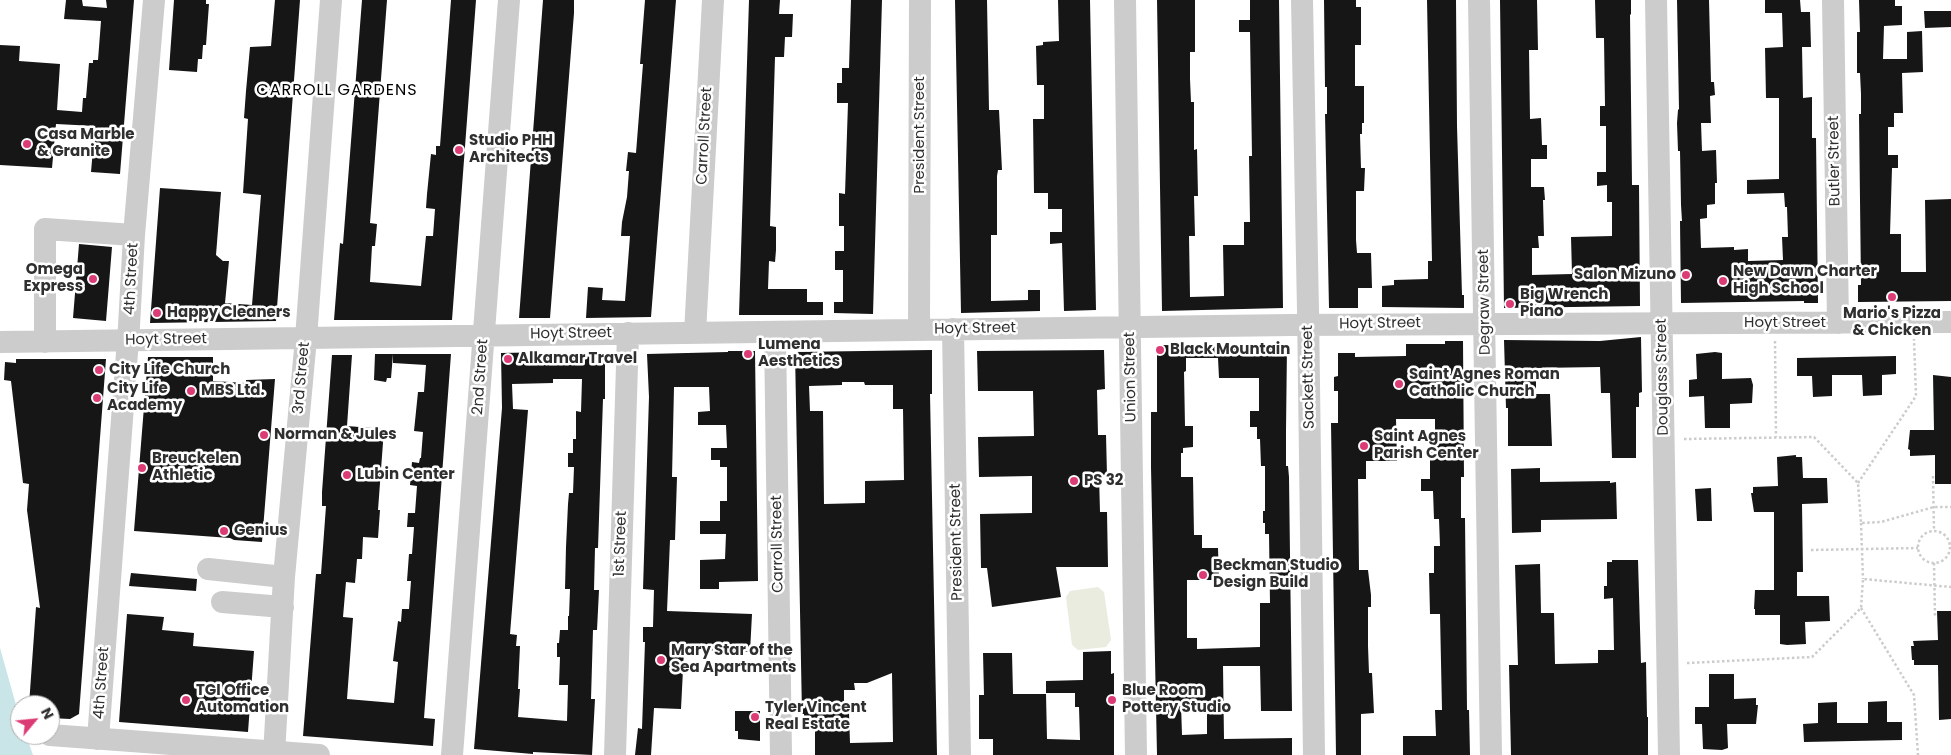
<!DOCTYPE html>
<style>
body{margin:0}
#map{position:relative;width:1951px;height:755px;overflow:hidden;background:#fff;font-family:Poppins,sans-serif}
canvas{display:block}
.north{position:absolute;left:10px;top:695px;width:50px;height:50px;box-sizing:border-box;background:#fff;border:1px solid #acacac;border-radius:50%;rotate:62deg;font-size:14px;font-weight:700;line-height:20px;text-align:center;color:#2f2f2f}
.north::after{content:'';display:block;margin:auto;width:18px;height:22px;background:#dc3c75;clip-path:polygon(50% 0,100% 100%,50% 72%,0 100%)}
</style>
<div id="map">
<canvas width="1951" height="755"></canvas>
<div class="north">N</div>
</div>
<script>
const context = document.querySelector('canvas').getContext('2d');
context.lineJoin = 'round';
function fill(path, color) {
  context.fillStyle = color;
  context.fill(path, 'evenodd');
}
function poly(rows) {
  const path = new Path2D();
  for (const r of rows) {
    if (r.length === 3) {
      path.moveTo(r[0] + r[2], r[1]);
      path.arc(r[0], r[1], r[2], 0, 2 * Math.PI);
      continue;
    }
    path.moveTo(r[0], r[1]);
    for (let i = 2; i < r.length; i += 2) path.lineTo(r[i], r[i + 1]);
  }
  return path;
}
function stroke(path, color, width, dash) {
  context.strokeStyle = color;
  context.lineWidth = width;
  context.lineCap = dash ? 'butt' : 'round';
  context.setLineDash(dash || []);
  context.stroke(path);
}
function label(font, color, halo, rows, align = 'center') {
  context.font = font + ' Poppins,sans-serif';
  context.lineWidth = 5;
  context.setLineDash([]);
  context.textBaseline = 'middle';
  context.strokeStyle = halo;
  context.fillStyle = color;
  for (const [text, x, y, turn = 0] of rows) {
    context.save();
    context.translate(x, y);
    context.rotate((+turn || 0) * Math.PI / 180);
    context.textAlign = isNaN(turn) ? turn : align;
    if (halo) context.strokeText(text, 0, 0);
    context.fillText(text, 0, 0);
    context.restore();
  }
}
fill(poly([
 [1098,587,1104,592,1111,640,1106,647,1078,650,1072,645,1066,597,1070,591]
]), '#e9ecde');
fill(poly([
 [0,648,20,719,20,735,26,735,33,755,0,755]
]), '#c9e5e8');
fill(poly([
 [66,0,82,0,83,6,107,8,106,0,134,0,120,174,91,172,95,126,56,124,52,168,0,165,0,45,20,46,19,61,60,64,57,110,82,112,83,98,86,98,89,63,93,63,93,60,98,60,101,21,64,19],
 [174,0,206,0,206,4,209,4,206,45,203,45,202,59,198,59,197,72,169,70],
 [275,0,300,0,276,321,150,323,160,188,221,192,216,255,223,261,229,261,225,303,252,305,261,195,243,193,248,119,244,118,246,91,250,47,271,46],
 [362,0,387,0,370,223,377,224,375,246,372,246,370,282,421,286,426,236,433,236,435,209,426,208,427,194,431,154,436,155,436,146,440,146,451,0,476,0,452,320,334,320,340,243,343,244],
 [543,0,574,0,574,13,550,318,519,318],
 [645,0,676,0,651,317,586,318,588,287,603,288,602,300,625,301,630,236,621,236,622,222,627,197,629,171,626,171,628,152,636,153,643,64,640,64],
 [749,0,780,0,779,14,793,14,792,37,785,37,784,57,775,57,770,226,776,227,776,250,775,262,769,261,768,289,807,289,807,302,823,302,823,315,739,315],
 [851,0,882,0,873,314,834,313,834,302,843,302,843,270,835,270,835,251,844,251,844,226,839,226,839,193,845,194,848,103,837,103,837,83,842,83,842,68,849,68],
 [955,0,987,0,989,110,999,110,1002,170,998,170,997,176,997,235,991,235,991,301,1028,300,1028,290,1040,290,1040,311,961,313],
 [1058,0,1090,0,1096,310,1064,311,1062,243,1050,244,1050,232,1062,232,1062,209,1048,209,1048,193,1034,193,1033,119,1044,119,1044,85,1037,85,1036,46,1043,45,1043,42,1059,41],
 [1157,0,1195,0,1195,52,1190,52,1190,79,1191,102,1194,102,1194,150,1197,149,1198,196,1194,196,1195,236,1189,236,1190,297,1224,296,1223,245,1244,245,1244,222,1250,222,1249,156,1252,156,1250,32,1239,32,1239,20,1250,20,1250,0,1279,0,1283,308,1162,311],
 [1324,0,1356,0,1356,7,1361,7,1361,45,1355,45,1355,86,1364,86,1364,123,1362,123,1362,134,1360,134,1361,168,1365,168,1364,191,1356,191,1356,240,1357,253,1371,253,1372,288,1358,288,1358,308,1329,308,1325,114,1327,114,1327,87,1325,87],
 [1427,0,1456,0,1457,126,1462,295,1464,295,1464,308,1382,307,1382,286,1394,285,1394,280,1428,279,1428,261,1432,261],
 [1500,0,1537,0,1538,50,1529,50,1530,119,1541,118,1542,145,1547,145,1547,159,1531,159,1531,187,1544,187,1545,200,1543,200,1544,236,1538,236,1539,248,1532,248,1532,275,1572,274,1571,237,1612,236,1612,202,1607,202,1607,185,1597,186,1597,172,1606,172,1606,126,1600,126,1600,106,1605,106,1604,38,1596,38,1595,0,1631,0,1631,15,1630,14,1632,185,1639,185,1640,306,1504,308],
 [1677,0,1709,0,1711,82,1714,82,1715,95,1710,96,1711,123,1701,123,1702,151,1716,150,1717,183,1715,183,1715,204,1707,205,1707,218,1700,219,1701,248,1734,247,1734,250,1748,249,1748,261,1783,260,1782,237,1788,237,1787,207,1785,207,1784,193,1747,194,1747,180,1779,179,1779,98,1766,98,1765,48,1783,47,1782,13,1765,13,1765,0,1800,0,1801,12,1810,12,1811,47,1802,47,1803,98,1812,97,1812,138,1816,138,1818,303,1804,303,1804,301,1681,303,1680,221,1682,221,1681,205,1680,151,1678,151,1677,123,1678,110,1679,109],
 [1859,0,1895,0,1895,6,1902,6,1902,25,1884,26,1883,59,1907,59,1907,32,1922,31,1923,72,1902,73,1903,113,1894,113,1894,127,1888,127,1888,155,1898,155,1898,168,1892,168,1890,234,1901,234,1901,272,1926,272,1925,200,1951,199,1951,301,1858,302,1858,285,1861,285,1859,114,1861,114,1861,94,1860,73,1857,73,1857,32,1860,32],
 [1924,11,1951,11,1951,27,1925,28],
 [79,244,112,247,106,321,73,318],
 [1641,337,1642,392,1639,393,1639,407,1636,407,1636,458,1612,458,1610,393,1601,393,1600,367,1536,368,1536,394,1550,394,1552,446,1508,446,1508,408,1506,408,1504,340,1600,341],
 [1445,341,1463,341,1464,477,1461,477,1461,518,1465,518,1467,710,1469,710,1470,755,1403,755,1403,736,1436,736,1435,710,1442,710,1440,614,1430,614,1429,573,1434,573,1434,546,1440,546,1439,519,1434,519,1433,491,1421,491,1421,479,1430,479,1430,450,1435,450,1435,419,1396,419,1397,461,1366,461,1366,479,1358,479,1359,570,1368,570,1371,595,1371,607,1368,607,1368,646,1369,673,1372,673,1374,713,1361,714,1361,755,1336,755,1331,423,1338,423,1338,391,1334,391,1334,377,1338,376,1338,353,1355,353,1355,357,1406,356,1406,344,1445,344],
 [1157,345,1287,346,1286,430,1286,466,1288,466,1289,477,1292,711,1261,711,1260,666,1223,666,1224,739,1292,738,1292,755,1157,755,1151,467,1151,412,1157,412],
 [1186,358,1218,358,1219,378,1259,378,1259,411,1250,411,1250,427,1257,427,1257,439,1260,439,1261,466,1265,466,1265,511,1263,511,1263,523,1265,523,1265,534,1269,534,1270,603,1260,603,1260,647,1197,649,1197,638,1187,638,1187,580,1219,580,1218,548,1202,548,1202,535,1194,535,1193,477,1181,477,1181,453,1183,453,1183,448,1193,447,1193,426,1185,426,1184,372,1186,371],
 [1207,703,1207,734,1182,735,1181,704],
 [932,350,932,394,930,394,937,755,815,755,815,719,804,719,804,714,802,714,795,352],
 [842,382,864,382,865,385,893,385,893,409,903,409,904,480,865,481,865,503,824,504,823,411,810,411,809,386,842,385],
 [892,673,893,742,850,743,849,713,844,713,844,690,855,690,854,683,867,683],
 [1104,350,1105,389,1097,390,1098,435,1106,435,1107,475,1099,475,1100,512,1107,512,1108,567,1056,567,1061,597,992,607,987,568,981,568,980,514,1032,513,1032,476,979,477,978,437,1034,436,1033,391,978,391,977,351],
 [728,351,755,351,758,581,719,582,719,589,700,589,700,560,725,559,726,534,700,534,700,521,720,521,720,501,727,501,727,467,720,467,720,460,711,460,711,448,727,448,726,425,698,425,698,412,710,411,709,387,674,387,672,477,677,477,675,540,670,540,667,611,752,614,750,652,684,650,681,709,654,708,651,755,635,755,638,728,642,729,645,642,643,642,643,627,653,627,654,590,643,589,649,397,647,354,728,352],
 [554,352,554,356,605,355,605,399,603,399,598,548,595,548,594,590,599,590,597,630,593,630,591,699,595,699,592,755,533,752,533,754,474,749,502,408,501,353],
 [553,379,582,379,581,412,576,411,576,439,573,439,573,453,568,453,568,467,574,467,573,493,569,493,568,504,566,547,565,589,570,589,569,616,568,616,568,630,560,630,559,643,557,643,557,657,560,657,559,685,568,685,567,721,518,717,520,689,518,689,520,646,516,646,517,635,510,634,528,410,513,409,512,384,553,383],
 [1715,352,1722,353,1722,379,1751,378,1753,385,1752,403,1730,404,1730,428,1705,428,1704,396,1689,397,1689,380,1697,379,1696,354],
 [375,354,393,354,391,378,387,378,386,382,374,380],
 [393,354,451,354,424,718,435,719,433,746,303,736,316,574,321,574,323,547,326,506,322,506,322,492,332,355,352,355,347,426,384,429,378,510,380,510,378,538,363,537,362,559,357,559,355,583,346,582,343,617,353,618,347,699,394,703,398,662,393,661,398,621,401,622,402,609,409,609,411,581,407,581,409,554,412,554,414,527,407,527,408,513,415,513,417,486,410,485,412,462,419,463,420,458,421,458,423,432,414,431,418,392,424,392,426,365,393,363],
 [1896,356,1896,374,1882,375,1882,395,1863,396,1862,375,1832,375,1832,396,1813,397,1812,376,1797,376,1797,358],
 [148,357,213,357,213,381,246,383,246,380,275,379,262,542,234,540,230,538,134,531],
 [16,359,106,359,79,714,70,719,50,718,50,705,29,705,36,607,40,608,27,510,29,484,23,483,11,381,4,380,5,362,16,363],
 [1933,375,1951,377,1951,484,1935,484,1935,455,1910,456,1910,450,1908,449,1910,430,1934,430],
 [1796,455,1796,457,1802,457,1803,478,1827,478,1828,503,1802,504,1803,572,1797,572,1797,596,1829,596,1830,621,1805,622,1806,644,1787,645,1780,644,1780,615,1755,615,1755,609,1754,609,1755,590,1774,590,1774,512,1754,512,1751,493,1753,493,1753,487,1778,486,1777,457],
 [1540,468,1540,482,1610,481,1610,483,1616,482,1617,519,1541,520,1541,532,1512,533,1511,469],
 [1711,488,1712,521,1697,521,1695,489],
 [1612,560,1638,560,1641,663,1646,662,1647,717,1648,717,1648,755,1511,755,1509,665,1518,665,1515,565,1540,564,1541,613,1554,613,1555,664,1598,663,1598,650,1614,650,1613,598,1604,599,1604,586,1607,586,1607,562,1612,562],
 [131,573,197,579,196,591,129,586],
 [1937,611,1951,611,1951,719,1939,720,1938,665,1914,665,1914,660,1912,660,1911,646,1914,646,1913,641,1938,640],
 [127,614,164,617,162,630,194,633,193,646,254,651,248,732,119,722],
 [1111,651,1111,674,1114,673,1114,755,993,755,993,739,979,739,979,695,984,695,983,653,1012,653,1013,694,1046,694,1047,739,1080,740,1079,707,1075,707,1075,693,1046,693,1046,681,1083,680,1083,652],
 [1709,674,1734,674,1734,699,1756,698,1756,705,1758,705,1756,724,1727,724,1728,748,1722,750,1703,749,1702,724,1695,724,1695,707,1709,707],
 [1887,701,1887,722,1902,722,1902,740,1804,742,1803,724,1818,723,1818,703,1837,702,1837,723,1868,723,1868,702],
 [735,711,760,711,760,741,738,739,738,731,735,731]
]), '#161616');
stroke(poly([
 [1775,341,1776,437],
 [1684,439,1814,437,1858,483,1861,523,1881,522,1934,507,1951,507],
 [1933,476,1934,531],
 [1858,483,1916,396,1914,339],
 [1861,523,1863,579],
 [1934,547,16],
 [1811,550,1918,548],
 [1934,563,1935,616],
 [1861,608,1914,695,1918,755],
 [1687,663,1812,657,1861,608,1863,579,1951,587]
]), '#ccc', 2.5, [2.5, 2.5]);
stroke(poly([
 [1125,0,1136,755],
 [1302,0,1308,310,1314,755],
 [1479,0,1491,755],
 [1656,0,1669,755],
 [1833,0,1838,323],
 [953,329,960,755],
 [919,330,920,0],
 [695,333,713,0],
 [775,333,781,755],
 [0,342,1292,325,1951,322],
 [45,342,45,229,134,235],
 [208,569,284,577],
 [222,602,283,607],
 [50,735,319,755],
 [98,739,129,326,134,235,154,0],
 [274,755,284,577,306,338,331,0],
 [452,755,509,0],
 [615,755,628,333]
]), '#ccc', 22);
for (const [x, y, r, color] of [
 [27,144,5,"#dc3c75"],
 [459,150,5,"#dc3c75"],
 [1686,275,5,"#dc3c75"],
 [93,279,5,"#dc3c75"],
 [1723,281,5,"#dc3c75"],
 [1892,297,5,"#dc3c75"],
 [1510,304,5,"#dc3c75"],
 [157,313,5,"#dc3c75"],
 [1160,350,5,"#dc3c75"],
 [748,354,5,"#dc3c75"],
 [508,359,5,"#dc3c75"],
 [99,370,5,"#dc3c75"],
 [1399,384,5,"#dc3c75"],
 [191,391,5,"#dc3c75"],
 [97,398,5,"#dc3c75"],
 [264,435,5,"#dc3c75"],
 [1364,446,5,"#dc3c75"],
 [142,468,5,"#dc3c75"],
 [347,475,5,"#dc3c75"],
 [1074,481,5,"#dc3c75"],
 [224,531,5,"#dc3c75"],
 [1203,575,5,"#dc3c75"],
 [661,660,5,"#dc3c75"],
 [186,700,5,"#dc3c75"],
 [1112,700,5,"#dc3c75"],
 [755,717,5,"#dc3c75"]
]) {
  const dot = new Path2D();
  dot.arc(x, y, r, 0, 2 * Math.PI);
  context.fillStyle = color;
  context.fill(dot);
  stroke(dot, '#fff', 2);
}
label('bold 15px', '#2f2f2f', '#fff', [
 ["Casa Marble",37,135],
 ["& Granite",37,152],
 ["Studio PHH",469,141],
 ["Architects",469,158],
 ["Omega",83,270,"right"],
 ["Express",83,287,"right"],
 ["New Dawn Charter",1733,272],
 ["High School",1733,289],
 ["Salon Mizuno",1676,275,"right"],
 ["Big Wrench",1520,295],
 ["Piano",1520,312],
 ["Happy Cleaners",167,313],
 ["Mario's Pizza",1892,314,"center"],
 ["& Chicken",1892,331,"center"],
 ["Lumena",758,345],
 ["Aesthetics",758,362],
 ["Black Mountain",1170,350],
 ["Alkamar Travel",518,359],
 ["City Life Church",109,370],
 ["Saint Agnes Roman",1409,375],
 ["Catholic Church",1409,392],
 ["City Life",107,389],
 ["Academy",107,406],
 ["MBS Ltd.",201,391],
 ["Norman & Jules",274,435],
 ["Saint Agnes",1374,437],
 ["Parish Center",1374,454],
 ["Breuckelen",152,459],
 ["Athletic",152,476],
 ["Lubin Center",357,475],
 ["PS 32",1084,481],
 ["Genius",234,531],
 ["Beckman Studio",1213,566],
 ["Design Build",1213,583],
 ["Mary Star of the",671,651],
 ["Sea Apartments",671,668],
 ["TGI Office",196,691],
 ["Automation",196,708],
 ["Blue Room",1122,691],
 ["Pottery Studio",1122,708],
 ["Tyler Vincent",765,708],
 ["Real Estate",765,725]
], 'left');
label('15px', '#2f2f2f', '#fff', [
 ["President Street",920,135,-90],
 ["Carroll Street",705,136,-87],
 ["Butler Street",1835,161,-91],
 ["4th Street",132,279,-87],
 ["Degraw Street",1485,302,-91],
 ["Hoyt Street",1785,323],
 ["Hoyt Street",1380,324,-1],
 ["Hoyt Street",975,329,-1],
 ["Hoyt Street",571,334,-1],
 ["Hoyt Street",166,340,-1],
 ["2nd Street",481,377,-86],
 ["Union Street",1131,377,-91],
 ["Sackett Street",1309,377,-91],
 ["Douglass Street",1663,377,-91],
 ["3rd Street",302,378,-85],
 ["President Street",957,542,-91],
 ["1st Street",621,544,-88],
 ["Carroll Street",778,544,-91],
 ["4th Street",102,683,-86]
]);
context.letterSpacing = '1px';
label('16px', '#000', '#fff', [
 ["CARROLL GARDENS",337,91]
]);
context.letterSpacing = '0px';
</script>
